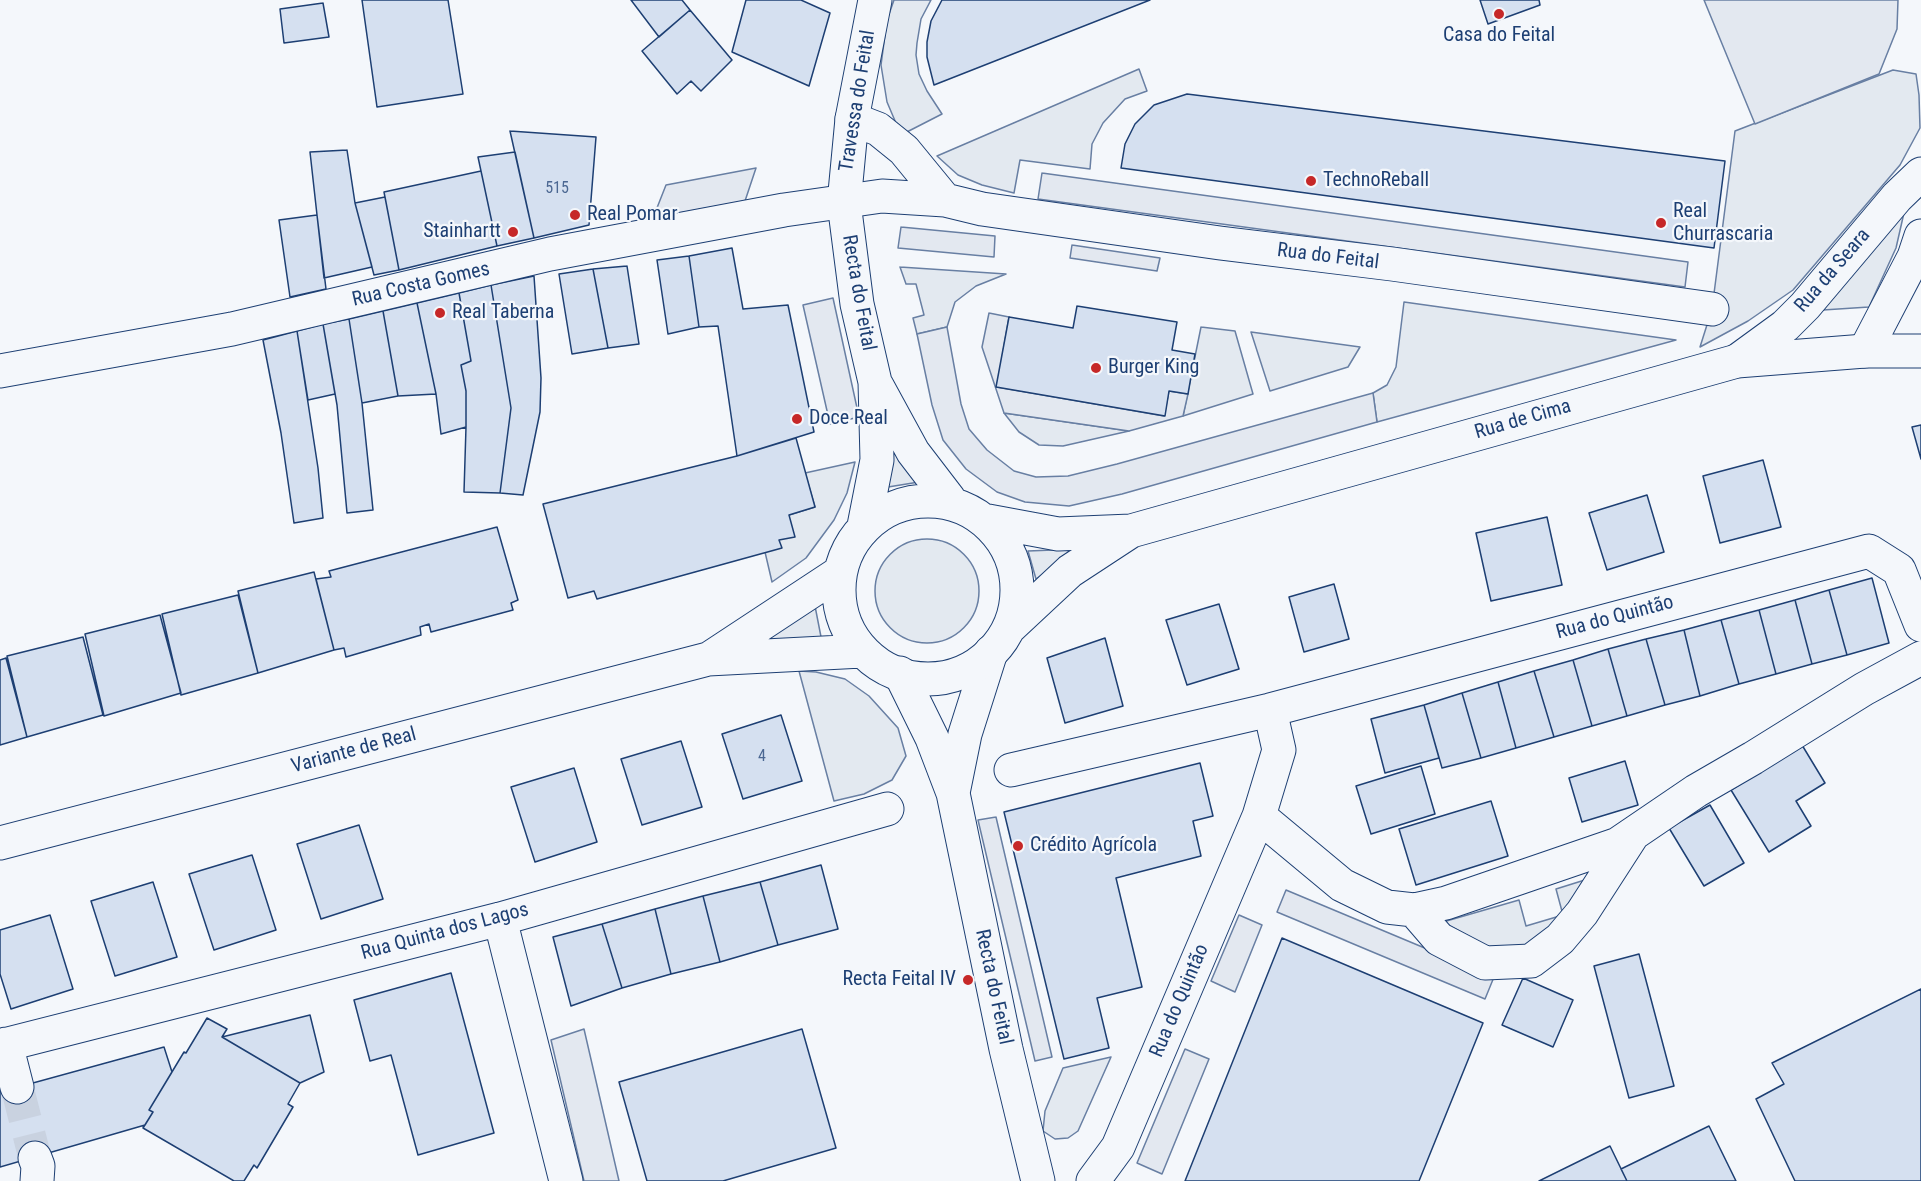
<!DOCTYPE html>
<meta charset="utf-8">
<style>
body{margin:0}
canvas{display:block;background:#f4f7fb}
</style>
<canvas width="1921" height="1181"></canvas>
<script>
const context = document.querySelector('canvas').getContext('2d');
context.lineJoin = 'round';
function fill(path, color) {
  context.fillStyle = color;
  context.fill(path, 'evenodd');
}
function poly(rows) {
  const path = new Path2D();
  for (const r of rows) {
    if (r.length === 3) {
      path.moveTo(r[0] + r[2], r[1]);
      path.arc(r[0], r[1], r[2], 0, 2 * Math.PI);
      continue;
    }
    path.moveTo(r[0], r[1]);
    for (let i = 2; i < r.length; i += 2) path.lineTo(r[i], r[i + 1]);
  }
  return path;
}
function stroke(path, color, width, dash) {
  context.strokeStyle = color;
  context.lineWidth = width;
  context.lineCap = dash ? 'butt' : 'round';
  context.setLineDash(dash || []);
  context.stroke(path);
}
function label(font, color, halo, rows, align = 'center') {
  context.font = font + ' "Roboto Condensed",sans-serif';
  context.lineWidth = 4.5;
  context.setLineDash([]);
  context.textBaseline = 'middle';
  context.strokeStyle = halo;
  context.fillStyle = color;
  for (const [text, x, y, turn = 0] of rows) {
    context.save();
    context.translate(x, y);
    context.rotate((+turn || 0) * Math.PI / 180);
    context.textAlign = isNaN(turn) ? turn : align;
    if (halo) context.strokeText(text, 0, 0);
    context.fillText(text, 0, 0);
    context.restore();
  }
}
const green = poly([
 [894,0,931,0,921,19,917,43,916,55,919,74,927,91,942,114,901,135,887,102,881,65,887,20,894,0],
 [1139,69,1147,91,1125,99,1103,123,1092,144,1090,169,1020,160,1014,193,982,185,958,175,937,156,1139,69],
 [1893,70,1916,74,1919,95,1920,128,1900,165,1793,290,1748,321,1700,347,1712,309,1735,131,1893,70],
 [1906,204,1896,248,1869,307,1823,310,1906,204],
 [900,267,1006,274,976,286,955,302,947,327,917,334,913,318,924,315,916,284,906,284,900,267],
 [1404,302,1676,340,1377,422,1373,393,1387,385,1396,367,1404,302],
 [1201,327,1235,331,1253,394,1183,416,1201,327],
 [1251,332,1360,347,1348,367,1270,391,1251,332],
 [1004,413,1129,431,1063,446,1039,445,1019,432,1004,413],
 [894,442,919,482,888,487,894,442],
 [855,462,847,493,834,520,806,558,772,582,765,552,779,540,789,515,815,507,805,473,855,462],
 [927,591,52],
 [1078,549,1036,579,1028,551,1078,549],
 [815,606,822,642,761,642,815,606],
 [799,671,816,672,845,679,869,696,898,728,906,756,892,780,864,794,834,801,799,671],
 [1588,879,1559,924,1531,947,1502,955,1443,922,1519,900,1526,926,1563,915,1556,889,1588,879],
 [1111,1057,1078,1131,1068,1138,1055,1139,1043,1131,1045,1111,1063,1068,1111,1057]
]);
fill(green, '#e3e9f0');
stroke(green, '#687fa3', 1.5);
const parking = poly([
 [1704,0,1898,0,1897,29,1879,74,1755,124,1704,0],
 [756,168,745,201,653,218,666,185,756,168],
 [1042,173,1688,262,1685,287,1038,199,1042,173],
 [901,227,995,236,994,257,898,248,901,227],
 [1072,245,1160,258,1157,271,1070,258,1072,245],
 [833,298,859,417,830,424,803,305,833,298],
 [989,313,1009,317,997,387,1164,416,1169,391,1188,394,1183,416,1129,431,1004,413,982,347,989,313],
 [947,327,961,404,969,429,987,450,1014,471,1036,477,1068,476,1117,464,1373,393,1377,422,1122,494,1069,506,1025,502,997,492,966,469,943,440,932,405,917,334,947,327],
 [996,817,1052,1057,1035,1061,978,820,996,817],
 [1286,890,1494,977,1485,999,1277,912,1286,890],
 [1239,915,1262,925,1235,992,1211,981,1239,915],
 [584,1029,619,1181,584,1181,551,1040,584,1029],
 [1185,1049,1209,1059,1162,1174,1137,1163,1185,1049]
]);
fill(parking, '#e3e8f0');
stroke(parking, '#687fa3', 1.5);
const building = poly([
 [362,0,448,0,463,94,377,107,362,0],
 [631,0,682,0,690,10,659,37,631,0],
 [746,0,801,0,830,13,809,86,732,52,746,0],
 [942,0,1150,0,934,85,927,57,927,42,931,21,942,0],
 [1480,0,1539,0,1540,5,1488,24,1480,0],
 [323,3,329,37,284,43,280,9,323,3],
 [690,10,732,60,701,91,691,81,677,94,642,51,690,10],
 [1187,94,1725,161,1714,248,1121,168,1125,144,1135,124,1154,105,1187,94],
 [510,131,596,137,589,225,534,238,510,131],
 [347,150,355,203,372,267,324,278,310,152,347,150],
 [515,152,534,238,497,246,478,157,515,152],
 [481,171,497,246,399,270,384,192,481,171],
 [385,197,399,270,374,275,355,203,385,197],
 [317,215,326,289,290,297,279,220,317,215],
 [732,248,743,309,788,305,814,432,737,456,718,326,699,327,689,256,732,248],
 [689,256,699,327,668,334,657,260,689,256],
 [627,266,639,344,608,348,593,269,627,266],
 [593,269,608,348,572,354,559,274,593,269],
 [534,276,541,378,540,412,523,495,500,493,511,408,491,285,534,276],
 [491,285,511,408,500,493,464,492,466,427,466,391,461,365,471,361,459,293,491,285],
 [459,293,471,361,461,365,466,391,466,427,441,434,436,394,417,303,459,293],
 [417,303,436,394,398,396,383,311,417,303],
 [1077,306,1177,322,1172,350,1195,354,1188,394,1169,391,1165,416,996,387,1009,317,1073,328,1077,306],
 [383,311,398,396,362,403,349,319,383,311],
 [349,319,362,403,373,510,347,513,337,405,323,324,349,319],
 [323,324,335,394,308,400,297,331,323,324],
 [297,331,318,468,323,518,294,523,281,433,263,340,297,331],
 [1921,425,1921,459,1912,427,1921,425],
 [796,438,815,507,789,515,795,537,779,540,782,548,597,599,594,591,568,598,543,504,737,456,796,438],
 [1763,460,1781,527,1720,543,1703,476,1763,460],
 [1647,495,1664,552,1607,570,1589,513,1647,495],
 [1547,517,1562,585,1491,601,1476,533,1547,517],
 [497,527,518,600,511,603,513,610,431,632,429,624,420,627,421,635,346,657,344,648,334,650,316,579,331,577,329,571,497,527],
 [314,572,334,650,258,673,238,591,314,572],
 [1872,578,1889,643,1847,655,1829,590,1872,578],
 [1334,584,1349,639,1304,652,1289,597,1334,584],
 [1829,590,1847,655,1812,664,1795,600,1829,590],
 [238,595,258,673,181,695,162,614,238,595],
 [1795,600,1812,664,1776,674,1759,610,1795,600],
 [1219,604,1239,669,1187,685,1166,620,1219,604],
 [1759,610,1776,674,1739,684,1721,620,1759,610],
 [160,615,181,693,104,716,85,634,160,615],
 [1721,620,1739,684,1700,696,1684,630,1721,620],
 [1684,630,1700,696,1665,705,1646,639,1684,630],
 [83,637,103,715,27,737,7,656,83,637],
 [1105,638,1123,706,1065,723,1047,658,1105,638],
 [1646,639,1665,705,1627,716,1608,649,1646,639],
 [1608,649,1627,716,1592,726,1573,660,1608,649],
 [6,658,27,737,0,745,0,660,6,658],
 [1573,660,1592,726,1554,737,1534,671,1573,660],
 [1534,671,1554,737,1516,748,1498,682,1534,671],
 [1498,682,1516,748,1481,758,1462,693,1498,682],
 [1462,693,1481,758,1442,768,1424,705,1462,693],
 [1424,705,1439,758,1385,773,1371,719,1424,705],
 [781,715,802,781,743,799,722,734,781,715],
 [681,741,702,807,642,825,621,759,681,741],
 [1802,745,1825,783,1796,801,1811,826,1769,852,1731,790,1802,745],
 [1625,761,1638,805,1582,822,1569,778,1625,761],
 [1200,763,1213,816,1193,821,1201,856,1116,878,1142,987,1097,998,1109,1048,1064,1059,1004,812,1200,763],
 [1421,766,1435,814,1371,834,1356,786,1421,766],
 [574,768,597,842,535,862,511,787,574,768],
 [1491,801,1508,856,1416,885,1399,829,1491,801],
 [1710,805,1744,863,1704,886,1669,828,1710,805],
 [359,825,383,899,321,919,297,844,359,825],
 [252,855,276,930,214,950,189,874,252,855],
 [821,865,838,929,778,945,760,882,821,865],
 [153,882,177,957,115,976,91,901,153,882],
 [760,882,778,945,720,962,703,896,760,882],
 [703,896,720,962,671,974,655,909,703,896],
 [655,909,671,974,622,988,602,924,655,909],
 [50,915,73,989,11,1009,0,974,0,930,50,915],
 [602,924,622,988,571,1006,553,937,602,924],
 [1282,938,1483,1023,1419,1181,1185,1181,1282,938],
 [1639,954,1674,1086,1629,1098,1594,966,1639,954],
 [451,973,494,1133,418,1155,391,1055,370,1061,354,1000,451,973],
 [1523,978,1573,1000,1553,1047,1502,1025,1523,978],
 [1921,989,1921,1181,1795,1181,1756,1099,1784,1084,1772,1063,1921,989],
 [310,1015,324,1072,300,1083,222,1037,310,1015],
 [207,1018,227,1029,222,1037,300,1083,288,1104,293,1107,257,1168,254,1165,244,1181,234,1181,143,1128,153,1112,149,1110,184,1052,186,1053,207,1018],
 [802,1029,836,1148,723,1181,647,1181,619,1082,802,1029],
 [164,1047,172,1072,149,1110,153,1112,145,1125,0,1167,0,1092,164,1047],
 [1709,1126,1736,1181,1627,1181,1621,1169,1709,1126],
 [1610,1146,1627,1181,1539,1181,1610,1146]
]);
fill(building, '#d5e0f0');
stroke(building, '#1d3f73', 1.5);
stroke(poly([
 [17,1087,35,1158]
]), '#c9d2e0', 33, [33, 16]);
const street = poly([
 [852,119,878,129,904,150,945,200],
 [1865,351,1914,257,1921,236],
 [1737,361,1785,326,1805,306,1897,197,1921,174],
 [0,371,232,329,550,254,784,210,882,196,945,200,982,209,1220,243,1392,264,1712,309],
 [1270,710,1869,551,1899,570,1921,625],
 [1011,770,1270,710,1279,750,1259,816,1118,1147,1093,1181],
 [1259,816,1342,885,1387,907,1414,910,1446,903,1618,844,1696,791,1753,758,1864,689,1921,658],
 [1414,910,1439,939,1485,963,1531,961,1560,939,1582,913,1633,834],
 [500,919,566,1181],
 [6,1044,17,1087],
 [0,1046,500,919,887,809],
 [35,1158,38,1166,37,1181]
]);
const secondary = poly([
 [900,673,932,738,953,793,1006,1049,1038,1181],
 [953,793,965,734,991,652]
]);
const primary = poly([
 [877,386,913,452,949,499],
 [928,590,89],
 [988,521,1058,534,1131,531,1737,361,1865,351,1921,351],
 [864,526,877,460,875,382,857,304,844,203,852,119,875,0],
 [1010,627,1070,571,1131,531],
 [710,658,839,573],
 [0,843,708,659,862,651]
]);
stroke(street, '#1d3f73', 35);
stroke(secondary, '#1d3f73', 35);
stroke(primary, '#1d3f73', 35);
stroke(street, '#f4f7fb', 33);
stroke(secondary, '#f4f7fb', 33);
stroke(primary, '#f4f7fb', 33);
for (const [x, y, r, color] of [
 [1499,14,6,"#c62828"],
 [1311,181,6,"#c62828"],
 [575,215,6,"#c62828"],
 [1661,223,6,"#c62828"],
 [513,232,6,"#c62828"],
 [440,313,6,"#c62828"],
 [1096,368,6,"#c62828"],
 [797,419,6,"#c62828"],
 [1018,846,6,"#c62828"],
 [968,980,6,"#c62828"]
]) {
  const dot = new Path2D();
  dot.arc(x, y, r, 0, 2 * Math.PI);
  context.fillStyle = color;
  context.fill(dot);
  stroke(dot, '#f4f7fb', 2);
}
label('16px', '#4b6792', null, [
 ["515",557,189],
 ["4",762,757]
]);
label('20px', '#1d3f73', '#f4f7fb', [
 ["Casa do Feital",1499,36,"center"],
 ["TechnoReball",1323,181],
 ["Real",1673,212],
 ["Churrascaria",1673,235],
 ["Real Pomar",587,215],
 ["Stainhartt",501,232,"right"],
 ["Real Taberna",452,313],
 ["Burger King",1108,368],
 ["Doce Real",809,419],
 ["Crédito Agrícola",1030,846],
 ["Recta Feital IV",956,980,"right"]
], 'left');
label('20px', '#1d3f73', '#f4f7fb', [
 ["Travessa do Feital",858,101,-81],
 ["Rua do Feital",1328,257,7],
 ["Rua da Seara",1833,271,-49],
 ["Rua Costa Gomes",421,285,-13],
 ["Recta do Feital",858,293,80],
 ["Rua de Cima",1523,420,-16],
 ["Rua do Quintão",1615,618,-15],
 ["Variante de Real",354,751,-15],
 ["Rua Quinta dos Lagos",445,932,-15],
 ["Recta do Feital",993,987,78],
 ["Rua do Quintão",1180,1001,-67]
]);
</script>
